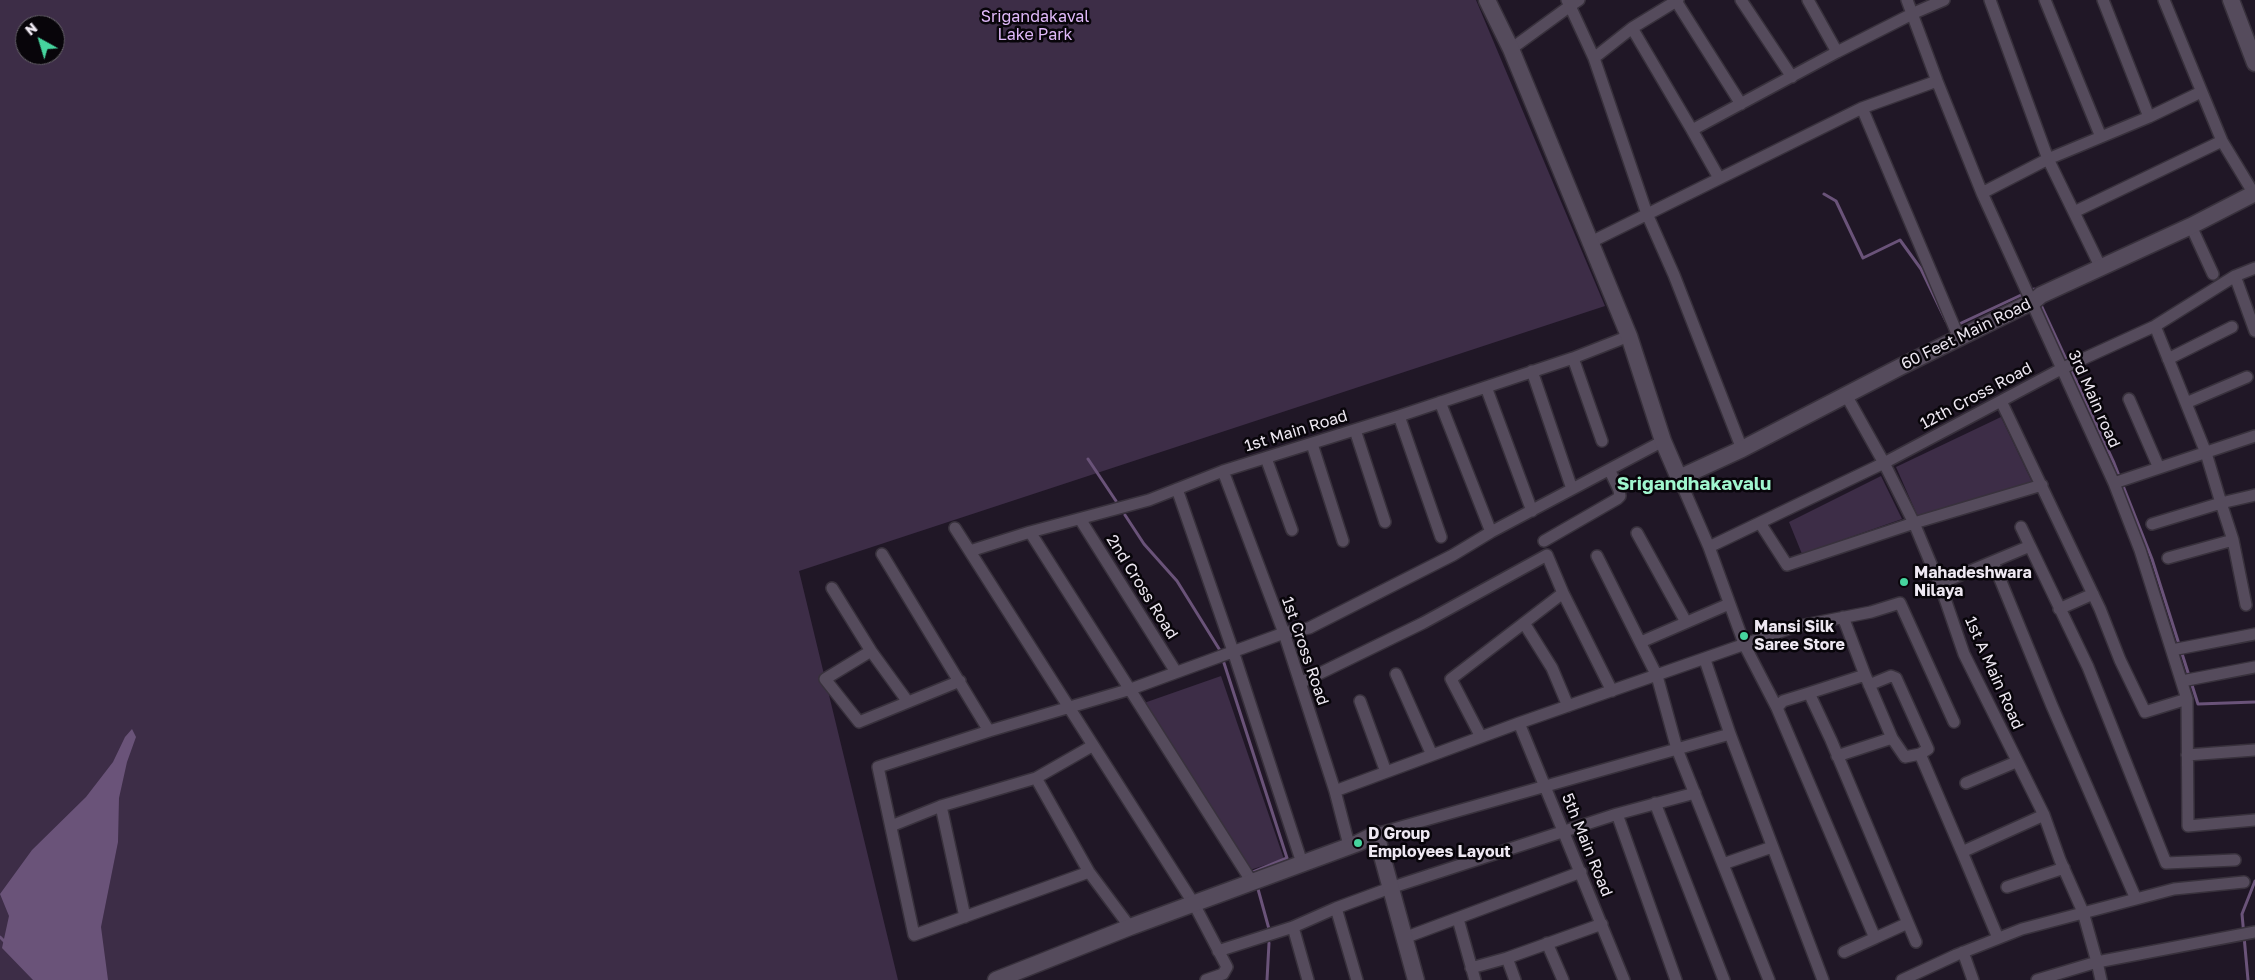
<!DOCTYPE html>
<style>
body{margin:0}
#map{position:relative;width:2255px;height:980px;overflow:hidden;background:#201726;font-family:"Golos Text",sans-serif}
canvas{display:block}
.north{position:absolute;left:15px;top:15px;width:50px;height:50px;box-sizing:border-box;background:#08050a;border:1px solid #646067;border-radius:50%;rotate:321deg;font-size:14px;font-weight:700;line-height:20px;text-align:center;color:#eee8f2}
.north::after{content:'';display:block;margin:auto;width:18px;height:22px;background:#46d49e;clip-path:polygon(50% 0,100% 100%,50% 72%,0 100%)}
</style>
<div id="map">
<canvas width="2255" height="980"></canvas>
<div class="north">N</div>
</div>
<script>
const context = document.querySelector('canvas').getContext('2d');
context.lineJoin = 'round';
function fill(path, color) {
  context.fillStyle = color;
  context.fill(path, 'evenodd');
}
function poly(rows) {
  const path = new Path2D();
  for (const r of rows) {
    path.moveTo(r[0], r[1]);
    for (let i = 2; i < r.length; i += 2) path.lineTo(r[i], r[i + 1]);
  }
  return path;
}
function stroke(path, color, width, dash) {
  context.strokeStyle = color;
  context.lineWidth = width;
  context.lineCap = dash ? 'butt' : 'round';
  context.setLineDash(dash || []);
  context.stroke(path);
}
function label(font, color, halo, rows, align = 'center') {
  context.font = font + ' "Golos Text",sans-serif';
  context.lineWidth = 5;
  context.setLineDash([]);
  context.textBaseline = 'middle';
  context.strokeStyle = halo;
  context.fillStyle = color;
  for (const [text, x, y, turn = 0] of rows) {
    context.save();
    context.translate(x, y);
    context.rotate((+turn || 0) * Math.PI / 180);
    context.textAlign = isNaN(turn) ? turn : align;
    if (halo) context.strokeText(text, 0, 0);
    context.fillText(text, 0, 0);
    context.restore();
  }
}
fill(poly([
 [0,0,1476,0,1605,306,799,571,898,980,0,980],
 [25,25,55,25,55,55,25,55],
 [2001,417,2033,484,1918,517,1896,467],
 [1881,476,1902,519,1802,554,1789,522],
 [1221,676,1284,859,1250,870,1144,703]
]), '#3d2d47');
fill(poly([
 [132,729,136,737,127,762,119,798,118,842,101,927,108,980,33,980,2,948,9,916,0,894,32,850,86,797,113,762,125,737]
]), '#6a5379');
stroke(poly([
 [1824,194,1836,201,1863,258,1900,240,1921,269,1946,321],
 [2040,303,2114,463,2152,559,2198,704,2255,702],
 [1957,325,2034,289,2036,293],
 [1088,459,1116,501],
 [1125,515,1144,544,1177,581,1221,652],
 [1224,663,1287,858,1253,872],
 [1258,889,1269,929],
 [0,937,7,944],
 [1267,980,1269,943],
 [2248,980,2242,914,2255,881]
]), '#6a5379', 3);
const street = poly([
 [1567,0,1570,6,1579,0],
 [1678,0,1632,28,1692,130,1837,52,1914,13,1944,0],
 [1741,0,1792,77],
 [1808,0,1837,52],
 [1907,0,1937,81,1982,193,2114,483,2140,550,2187,699,2188,826,2255,820],
 [1990,0,2048,159,2100,266],
 [2045,0,2101,137],
 [2103,0,2149,117],
 [2164,0,2222,141,2254,194],
 [1676,1,1741,104],
 [1511,49,1570,6,1594,58,1647,214,1674,275,1742,449],
 [1594,58,1632,28],
 [1862,108,1959,338],
 [1692,130,1719,178],
 [1982,193,2048,159,2149,117,2201,92],
 [2074,212,2222,141],
 [2191,226,2213,274],
 [1591,242,1862,108,1937,81],
 [2235,276,2255,331],
 [1573,358,1602,441],
 [2168,359,2232,327],
 [1532,371,1572,489],
 [1486,387,1532,511],
 [1846,395,1884,463,1914,523,1943,593,1964,654,2044,815,2060,860,2083,912,2097,962,2255,932],
 [2129,399,2159,468],
 [2001,401,2100,609,2120,660,2145,712,2187,699],
 [1440,402,1491,532],
 [2186,403,2247,377],
 [1399,416,1441,537],
 [1355,430,1385,522],
 [1312,444,1343,541],
 [1266,458,1292,530],
 [1223,471,1284,633,1335,791,1349,845],
 [1679,478,1709,547,1745,646,1777,708,1783,701,1809,693,1831,740,1916,942],
 [2114,483,2255,436],
 [1177,489,1233,651,1302,863],
 [1080,519,1176,672],
 [1760,523,1787,565,1914,523,2042,485],
 [2152,524,2221,503,2206,453,2155,326],
 [2021,527,2030,546],
 [955,528,1194,904,1227,967,1223,974,1206,980],
 [1030,532,1252,882],
 [1637,533,1686,622],
 [1544,541,1617,499,1620,496,1619,490,1610,471],
 [1709,547,1884,463,2063,368,2155,326,2235,276,2255,268],
 [970,551,1030,532,1149,500,1223,471,1399,416,1573,358,1629,336],
 [882,554,989,731],
 [1597,556,1657,676,1677,749,1769,980],
 [2168,558,2233,540],
 [1939,584,2030,546,2088,667,2166,863,2235,860],
 [832,588,871,651,825,679,859,722,960,681],
 [2246,605,2233,540,2221,503,2255,495],
 [2059,609,2093,594],
 [1843,617,1865,675],
 [1524,623,1552,668,1568,706],
 [1641,642,1729,604],
 [2172,650,2255,634],
 [871,651,908,702],
 [1705,660,1730,734,1823,980],
 [1396,674,1432,755],
 [2182,681,2255,667],
 [1300,683,1423,623,1547,555,1563,593,1612,691],
 [1869,685,1891,676,1896,678,1928,749,1920,754,1962,852],
 [1809,693,1865,675,1892,738,1837,756],
 [1360,701,1386,772],
 [1777,708,1875,938,1908,923],
 [1519,723,1624,980],
 [1481,737,1451,679,1563,593],
 [1892,738,1905,757,1920,754],
 [2187,755,2255,750],
 [1036,778,1089,872,1130,927],
 [1966,783,2016,762],
 [1335,791,1519,723,1794,627,1871,612,1900,603,1954,722],
 [1655,803,1724,980],
 [941,806,965,917],
 [1617,814,1676,980],
 [891,826,941,806,1036,778,1092,746],
 [1376,834,1730,734],
 [1723,864,1772,847],
 [1089,872,914,935,878,767,989,731,1131,689,1284,633,1309,628,1453,555,1491,532,1663,441],
 [2007,887,2064,868],
 [2136,899,2174,889,2244,882],
 [1336,908,1357,980],
 [1458,919,1475,980],
 [1293,927,1308,980],
 [1404,938,1581,872],
 [1998,938,1962,852,2044,815],
 [1547,943,1563,980],
 [1218,951,1293,927,1336,908,1390,888,1617,814,1695,793],
 [1844,952,1875,938],
 [1963,952,1973,980],
 [1507,958,1515,980],
 [1471,968,1507,958,1602,924],
 [1902,980,1956,955,2022,929,2136,899,2052,706,1993,562],
 [2037,980,2097,962,2101,980]
]);
const secondary = poly([
 [1487,0,1511,49,1629,336,1663,441,1679,478,1742,449,1900,367,2034,301,2041,295,2191,226,2255,193],
 [2231,0,2255,63],
 [996,980,1130,927,1358,843,1376,834,1416,980]
]);
stroke(street, '#38313c', 14);
stroke(secondary, '#38313c', 19);
stroke(street, '#554b5c', 11);
stroke(secondary, '#554b5c', 16);
for (const [x, y, r, color] of [
 [1904,582,5,"#46d49e"],
 [1744,636,5,"#46d49e"],
 [1358,843,5,"#46d49e"]
]) {
  const dot = new Path2D();
  dot.arc(x, y, r, 0, 2 * Math.PI);
  context.fillStyle = color;
  context.fill(dot);
  stroke(dot, '#08050a', 2);
}
label('16px', '#e0b9f9', '#08050a', [
 ["Srigandakaval",1035,17],
 ["Lake Park",1035,35]
]);
label('16px', '#eee8f2', '#08050a', [
 ["60 Feet Main Road",1966,334,-26],
 ["12th Cross Road",1976,396,-28],
 ["3rd Main road",2094,399,66],
 ["1st Main Road",1296,431,-17],
 ["2nd Cross Road",1142,587,58],
 ["1st Cross Road",1305,651,71],
 ["1st A Main Road",1994,673,66],
 ["5th Main Road",1587,845,68]
]);
label('bold 16px', '#eee8f2', '#08050a', [
 ["Mahadeshwara",1914,573],
 ["Nilaya",1914,591],
 ["Mansi Silk",1754,627],
 ["Saree Store",1754,645],
 ["D Group",1368,834],
 ["Employees Layout",1368,852]
], 'left');
label('bold 19px', '#a0f6ce', '#08050a', [
 ["Srigandhakavalu",1694,484]
]);
</script>
